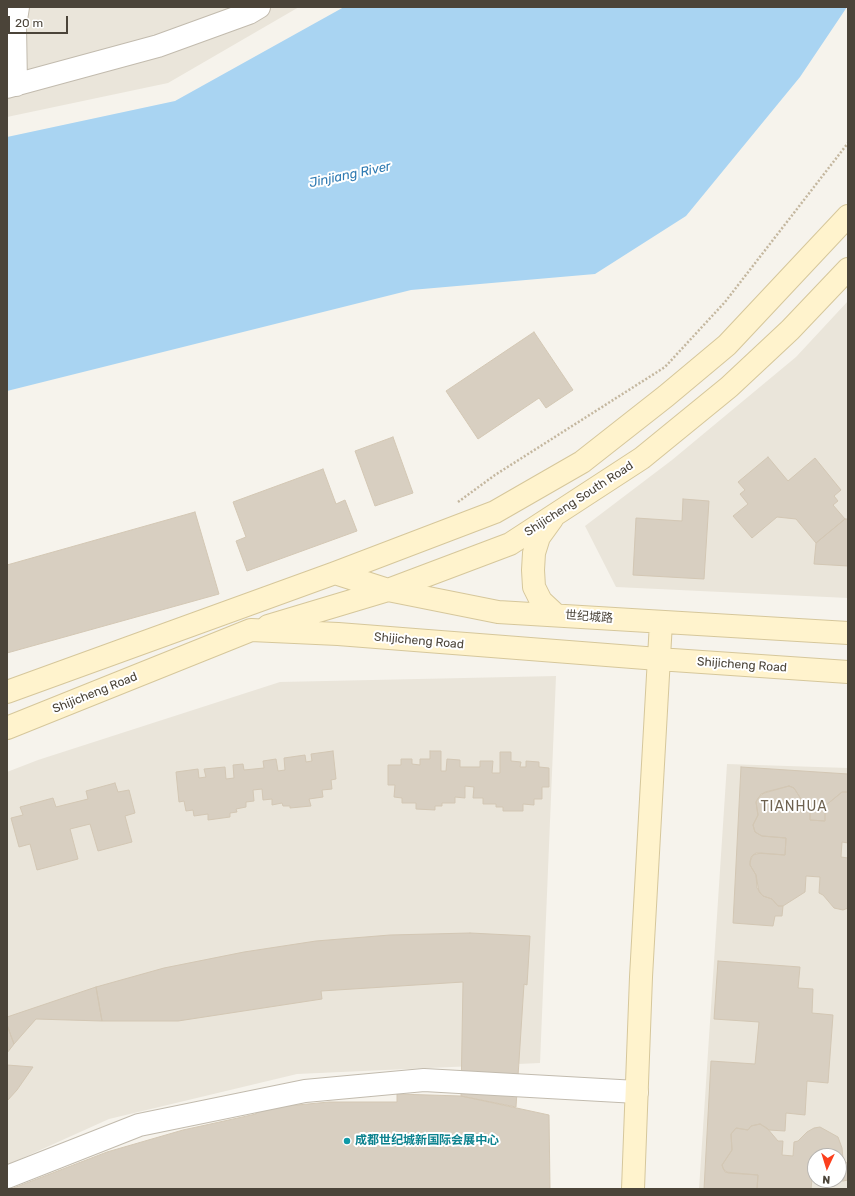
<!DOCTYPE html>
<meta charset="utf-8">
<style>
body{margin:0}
#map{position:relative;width:855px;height:1196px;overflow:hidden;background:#f6f3ec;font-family:Rubik,sans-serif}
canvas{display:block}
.frame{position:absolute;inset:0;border:8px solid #4b4439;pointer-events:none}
.north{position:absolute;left:807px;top:1148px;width:40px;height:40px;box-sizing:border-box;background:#fff;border:1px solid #b7b4b0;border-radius:50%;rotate:184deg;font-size:11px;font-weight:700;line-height:16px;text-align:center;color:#4b4439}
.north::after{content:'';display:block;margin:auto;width:14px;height:18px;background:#fc3f1d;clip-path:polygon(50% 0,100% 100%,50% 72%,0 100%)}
.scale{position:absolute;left:8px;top:16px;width:60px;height:18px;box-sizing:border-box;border:2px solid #4b4439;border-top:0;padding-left:5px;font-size:12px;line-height:14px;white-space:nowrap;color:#4b4439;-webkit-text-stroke:3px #fff;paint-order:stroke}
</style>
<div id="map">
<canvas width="855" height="1196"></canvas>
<div class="frame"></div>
<div class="north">N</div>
<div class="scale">20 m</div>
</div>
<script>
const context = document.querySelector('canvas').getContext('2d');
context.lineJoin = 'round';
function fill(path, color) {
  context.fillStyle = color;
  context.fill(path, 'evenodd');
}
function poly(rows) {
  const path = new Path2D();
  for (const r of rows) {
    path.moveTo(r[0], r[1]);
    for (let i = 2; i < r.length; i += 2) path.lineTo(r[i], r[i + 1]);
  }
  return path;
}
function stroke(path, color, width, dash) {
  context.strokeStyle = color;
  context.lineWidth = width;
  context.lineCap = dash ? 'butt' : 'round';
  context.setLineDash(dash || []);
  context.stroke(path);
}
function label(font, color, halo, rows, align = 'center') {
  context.font = font + ' Rubik,"Noto Sans SC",sans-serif';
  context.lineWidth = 4;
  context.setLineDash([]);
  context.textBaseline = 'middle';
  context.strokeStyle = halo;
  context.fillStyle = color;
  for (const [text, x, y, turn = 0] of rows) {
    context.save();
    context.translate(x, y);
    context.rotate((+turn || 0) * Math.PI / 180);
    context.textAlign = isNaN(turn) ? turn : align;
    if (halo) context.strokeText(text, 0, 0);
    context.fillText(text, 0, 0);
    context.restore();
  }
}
fill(poly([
 [7,7,299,7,168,83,7,117],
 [848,301,848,598,616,587,585,526,672,460,796,357],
 [556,676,540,1063,297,1074,109,1119,7,1165,7,772,38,760,280,682],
 [727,764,848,768,848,1189,699,1189],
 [815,1156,839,1156,839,1180,815,1180]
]), '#eae5da');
fill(poly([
 [344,7,847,7,800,77,686,216,595,274,411,290,7,391,7,137,175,101]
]), '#a9d4f2');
const building = poly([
 [534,332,573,390,546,408,539,398,478,439,446,391,534,332],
 [393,437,413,493,375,506,355,451,393,437],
 [768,457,788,481,815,458,841,490,834,496,838,501,833,505,845,519,816,543,796,519,777,517,752,538,733,516,748,504,740,494,745,490,738,482,768,457],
 [323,469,336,504,345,500,357,531,247,571,236,541,246,537,233,502,323,469],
 [683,499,709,501,704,579,633,575,636,518,682,521,683,499],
 [195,512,219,594,7,653,7,565,195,512],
 [845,519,848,519,848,566,814,564,816,543,845,519],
 [333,751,336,779,331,780,332,789,322,790,323,797,309,799,311,806,290,808,290,806,283,806,282,803,272,805,272,799,263,800,262,789,253,790,254,801,246,802,246,807,236,809,237,812,230,813,230,817,208,820,208,814,194,816,193,810,186,811,184,801,179,802,176,772,198,769,199,778,206,777,204,769,225,767,226,779,234,778,233,765,243,764,244,770,264,768,263,761,276,759,278,771,285,770,284,758,305,755,306,762,312,761,311,754,333,751],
 [430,751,441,751,441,771,446,771,447,759,460,760,460,767,480,767,480,761,493,761,492,773,500,773,500,752,511,752,511,761,521,762,520,767,526,767,526,761,539,762,539,767,549,768,549,787,542,787,542,799,534,799,534,805,523,804,523,811,503,811,503,807,496,807,496,804,483,804,483,798,473,798,474,787,465,786,465,798,455,797,455,803,442,803,442,806,435,806,435,810,416,809,416,803,402,803,402,798,394,797,395,785,388,785,388,765,401,765,401,759,412,759,412,764,420,765,420,759,430,759,430,751],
 [741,767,848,774,848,792,842,792,825,806,825,821,810,820,810,805,801,799,794,788,789,786,765,792,758,798,756,802,758,815,753,825,755,832,762,836,786,838,785,855,756,853,753,855,750,861,750,865,756,875,759,892,763,896,772,899,778,906,783,906,782,916,775,916,773,926,733,923,741,767],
 [115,783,118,792,129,790,135,813,125,816,132,842,98,851,90,824,70,829,78,859,37,870,30,844,19,847,11,818,23,815,20,807,53,798,56,807,88,799,86,791,115,783],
 [789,786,794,788,801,799,810,805,810,820,825,821,825,806,842,792,848,792,848,843,842,842,841,857,848,858,848,908,843,910,834,908,823,895,819,893,820,877,806,876,805,892,783,906,778,906,772,899,763,896,757,888,756,875,750,865,751,857,753,855,761,853,785,855,786,838,762,836,755,832,753,825,758,815,756,802,761,794,789,786],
 [470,933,530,936,527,985,524,984,516,1107,461,1096,463,982,321,991,322,999,178,1021,102,1021,96,987,164,968,244,952,316,941,390,935,470,933],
 [718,961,800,967,798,988,813,989,812,1013,833,1015,828,1083,807,1081,805,1115,786,1113,785,1131,769,1130,760,1124,751,1126,748,1130,736,1128,731,1134,732,1150,722,1165,723,1169,728,1173,758,1175,757,1189,704,1189,711,1061,755,1064,759,1022,714,1019,718,961],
 [96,987,102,1021,36,1019,14,1044,7,1025,7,1017,96,987],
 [7,1025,14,1044,7,1053,7,1025],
 [7,1065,33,1067,17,1090,7,1101,7,1065],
 [397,1094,461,1096,549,1115,550,1189,11,1189,107,1152,183,1130,256,1114,255,1109,329,1102,397,1102,397,1094],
 [760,1124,767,1128,778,1141,783,1141,782,1155,793,1156,794,1142,798,1141,807,1132,814,1128,820,1127,838,1137,842,1148,843,1159,848,1164,848,1180,843,1181,829,1180,839,1180,839,1156,815,1156,815,1179,812,1179,811,1189,757,1189,758,1175,725,1172,722,1165,732,1150,731,1134,736,1128,748,1130,751,1126,760,1124]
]);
fill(building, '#d8cfc1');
stroke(building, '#d3c7b4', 1);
const street = poly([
 [16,85,15,26,18,7],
 [7,87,158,46,249,13,259,7],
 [7,1177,139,1125,305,1091,424,1080,637,1092]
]);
const secondary = poly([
 [552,519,539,537,534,553,533,570,534,587,541,601,556,615],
 [335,573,388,590,498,612,848,633],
 [268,626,388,590,510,544,642,458,729,387,790,330,848,269],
 [7,692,335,573,495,512,582,462,666,396,727,345,848,216],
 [7,728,251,630,338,634,658,659,848,672],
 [633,1189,641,977,661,622]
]);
stroke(street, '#c2bbae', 24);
stroke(secondary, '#d6c79b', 24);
stroke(poly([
 [458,502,495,475,665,367,725,302,848,143]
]), '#c4b79f', 2.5, [2, 2]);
stroke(street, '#fff', 22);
stroke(secondary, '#fff3cd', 22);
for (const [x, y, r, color] of [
 [347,1141,4,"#0f9aa8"]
]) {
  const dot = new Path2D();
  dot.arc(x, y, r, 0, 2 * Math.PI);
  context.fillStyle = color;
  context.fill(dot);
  stroke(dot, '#fff', 1.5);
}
label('12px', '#4b4439', '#fff', [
 ["Shijicheng South Road",579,499,-33],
 ["世纪城路",589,617,4],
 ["Shijicheng Road",419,641,5],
 ["Shijicheng Road",742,665,4],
 ["Shijicheng Road",95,693,-22]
]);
label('bold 12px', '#0d838f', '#fff', [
 ["成都世纪城新国际会展中心",355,1141]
], 'left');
label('italic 13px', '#2e7ab2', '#fff', [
 ["Jinjiang River",350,175,-12]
]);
context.letterSpacing = '1px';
label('14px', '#6e6250', '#fff', [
 ["TIANHUA",794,807]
]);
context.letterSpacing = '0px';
</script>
